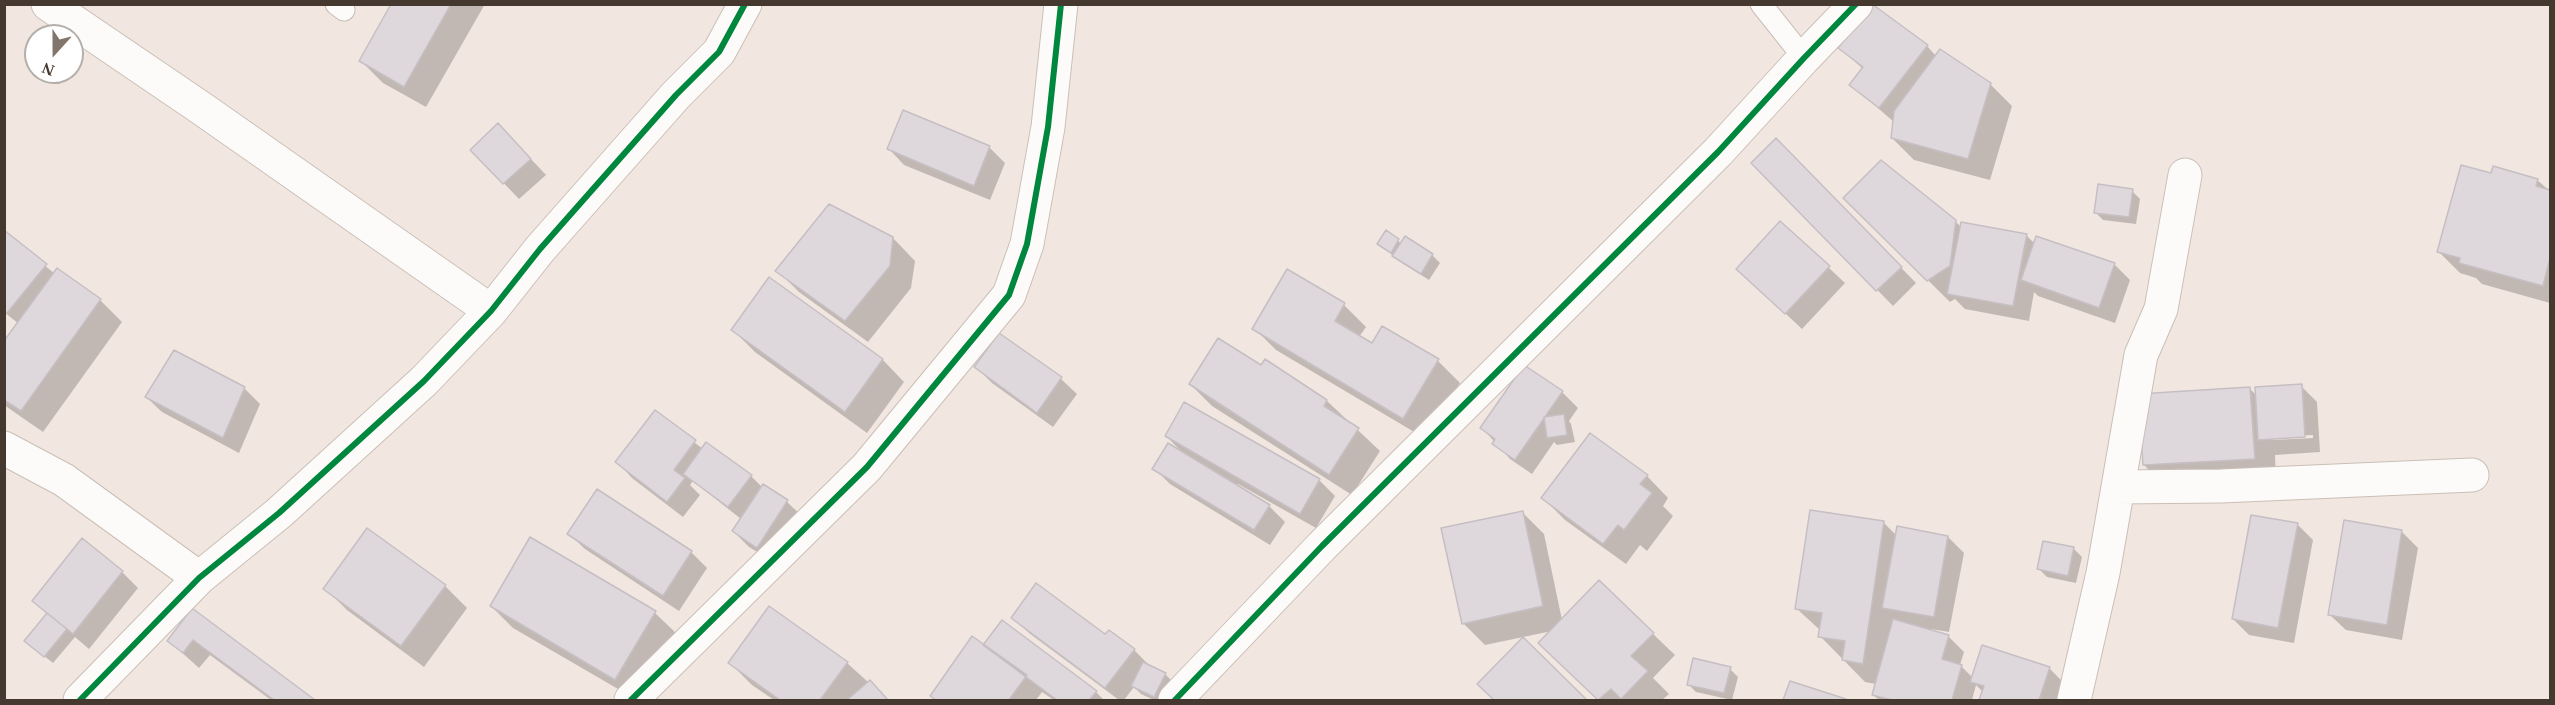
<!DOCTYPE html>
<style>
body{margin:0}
#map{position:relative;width:2555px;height:705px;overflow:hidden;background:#f2e7e0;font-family:Georgia,serif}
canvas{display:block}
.frame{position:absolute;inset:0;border:6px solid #45382e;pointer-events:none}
.north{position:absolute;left:24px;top:24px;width:60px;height:60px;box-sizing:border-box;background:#fff;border:2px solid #b5afab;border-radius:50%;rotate:201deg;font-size:16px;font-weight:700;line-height:24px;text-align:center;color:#45382e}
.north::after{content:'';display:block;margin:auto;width:21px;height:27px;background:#82756c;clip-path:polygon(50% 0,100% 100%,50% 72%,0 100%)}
</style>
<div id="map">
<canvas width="2555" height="705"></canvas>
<div class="frame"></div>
<div class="north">N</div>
</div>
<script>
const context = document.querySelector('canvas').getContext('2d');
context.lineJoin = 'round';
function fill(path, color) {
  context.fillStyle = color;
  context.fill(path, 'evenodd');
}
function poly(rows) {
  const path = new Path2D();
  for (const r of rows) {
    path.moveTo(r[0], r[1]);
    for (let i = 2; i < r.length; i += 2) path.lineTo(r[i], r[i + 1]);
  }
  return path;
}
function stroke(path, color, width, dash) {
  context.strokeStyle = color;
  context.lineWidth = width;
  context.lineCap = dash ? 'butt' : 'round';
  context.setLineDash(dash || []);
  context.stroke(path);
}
fill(poly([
 [393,4,485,4,426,107,383,83,361,61],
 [1927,46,1936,56,1990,84,2012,106,1990,180,1914,160,1892,138,1894,122,1851,85,1863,69,1840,48],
 [904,112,990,148,1005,163,990,200,904,165,889,149],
 [1776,140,1916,283,1893,306,1753,163],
 [514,141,546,175,519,199,472,150],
 [2537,180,2550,191,2550,303,2482,284,2476,278,2460,273,2438,251],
 [2132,191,2140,199,2136,224,2103,220,2095,212],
 [1845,198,1955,221,1962,228,2026,235,2035,244,2114,264,2130,280,2115,323,2038,296,2034,292,2029,321,1965,309,1955,299,1950,302],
 [1781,223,1845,283,1802,329,1754,284],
 [4,232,55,274,58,270,100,300,122,322,43,432,4,405,4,344,19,324,4,312],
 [1386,232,1402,244,1432,255,1440,263,1429,280,1402,263,1379,244],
 [893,238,915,261,911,288,868,342,799,292,777,270],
 [770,279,883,360,904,382,867,433,755,352,733,330],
 [1344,305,1366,327,1359,337,1372,345,1382,328,1438,361,1460,383,1426,439,1276,350,1254,328],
 [999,335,1061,379,1077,394,1053,427,992,383,976,367],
 [1262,368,1327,401,1380,451,1352,495,1212,406,1190,384],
 [2301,386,2317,402,2320,452,2275,455,2276,480,2166,487,2144,465,2249,388,2257,396],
 [2313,435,2313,438,2273,440,2273,437],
 [244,388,260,404,239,453,162,412,146,397],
 [1562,392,1578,408,1569,421,1571,424,1575,442,1557,445,1554,442,1532,474,1510,459,1482,428],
 [1184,404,1319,480,1335,496,1316,528,1238,484,1236,486,1269,506,1285,522,1270,545,1170,484,1154,468,1181,451,1166,436],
 [655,412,703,449,707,444,751,476,762,487,787,502,803,517,774,562,749,547,733,531,741,519,693,481,690,485,700,495,683,517,632,478,617,462],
 [1647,476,1668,498,1663,506,1673,516,1647,551,1640,545,1626,564,1565,520,1543,498],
 [597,491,691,552,707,568,679,611,585,549,569,534],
 [1522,512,1544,534,1562,620,1653,634,1675,655,1653,678,1669,694,1662,700,1599,700,1562,665,1552,631,1485,645,1463,623],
 [2345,522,2402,532,2418,548,2402,640,2346,630,2330,615],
 [1884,523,1897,536,1948,537,1964,553,1949,632,1931,629,1930,631,1948,636,1964,652,1960,665,1973,678,2049,668,2065,684,2059,700,1981,700,1984,693,1976,685,1972,700,1879,700,1873,695,1876,684,1865,682,1820,636,1821,631,1796,608],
 [2297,524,2313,540,2294,643,2249,635,2233,619],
 [2044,543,2074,549,2082,557,2076,583,2047,577,2039,569],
 [122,572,138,588,89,649,75,637,53,663,34,648,48,615,34,600],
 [445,586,467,608,424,667,347,610,325,588],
 [491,606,655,613,677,634,637,700,513,628],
 [192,610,312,700,271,700,210,655,199,668,169,641],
 [1013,618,1105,636,1134,650,1151,667,1165,674,1173,682,1164,700,1154,700,1141,694,1134,687,1124,700,1119,700,1029,633],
 [1523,639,1585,700,1496,700,1479,684],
 [984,647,1096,692,1104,700,1054,700,1042,692,1036,700,936,700,932,696],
 [730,663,847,663,888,700,774,700,752,685],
 [1730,669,1738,677,1732,700,1696,692,1688,684],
 [1791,683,1846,700,1785,700]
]), '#0003');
const building = poly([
 [391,4,451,4,404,87,359,61,391,4],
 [1872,4,1928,45,1879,108,1849,85,1863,67,1838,48,1872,4],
 [1940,49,1991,83,1968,159,1891,138,1894,111,1940,49],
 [903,110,990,146,974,186,887,149,903,110],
 [498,123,531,159,503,184,470,150,498,123],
 [1776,138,1902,267,1876,291,1751,163,1776,138],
 [1881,160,1956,220,1950,266,1927,281,1843,198,1881,160],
 [2461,165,2491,173,2493,166,2538,179,2536,186,2550,190,2550,258,2543,286,2459,263,2460,258,2437,252,2461,165],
 [2098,184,2133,189,2129,217,2094,213,2098,184],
 [829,204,893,237,890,266,845,321,775,271,829,204],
 [1780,221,1830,266,1785,314,1736,269,1780,221],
 [1961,222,2027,234,2013,306,1947,294,1961,222],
 [4,230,47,264,7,313,4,311,4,230],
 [1386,230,1399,239,1391,253,1377,244,1386,230],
 [1405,236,1433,254,1421,274,1392,256,1405,236],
 [2036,236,2115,263,2099,308,2021,280,2036,236],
 [57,268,101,299,21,411,4,400,4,341,57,268],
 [1287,269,1345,303,1335,321,1372,343,1382,326,1439,359,1403,419,1252,329,1287,269],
 [769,277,883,359,845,412,731,330,769,277],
 [999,333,1062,377,1037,413,974,367,999,333],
 [1218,338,1261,365,1265,359,1327,400,1324,406,1359,428,1329,475,1189,384,1218,338],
 [174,350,245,387,223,438,145,397,174,350],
 [1524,365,1563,391,1515,460,1492,444,1495,439,1480,428,1524,365],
 [2302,384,2305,437,2258,440,2255,387,2302,384],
 [2250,387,2255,459,2143,465,2138,394,2250,387],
 [1184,402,1320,479,1300,514,1165,436,1184,402],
 [655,410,696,440,674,470,685,478,667,502,615,462,655,410],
 [1564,414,1567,435,1547,438,1544,417,1564,414],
 [1590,433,1648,475,1640,484,1652,493,1624,530,1618,525,1603,544,1541,498,1590,433],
 [706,442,752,475,728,507,683,474,706,442],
 [1168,443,1270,505,1254,530,1152,469,1168,443],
 [763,484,788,500,757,548,732,531,763,484],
 [597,489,692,551,663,596,567,534,597,489],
 [1810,510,1884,521,1863,664,1842,660,1845,641,1818,637,1822,613,1795,609,1810,510],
 [1523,511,1543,606,1462,624,1441,528,1523,511],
 [2251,515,2298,523,2278,628,2232,619,2251,515],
 [2344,520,2402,530,2387,625,2328,615,2344,520],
 [1897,526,1948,536,1934,617,1882,608,1897,526],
 [367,528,446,585,401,646,323,589,367,528],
 [530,537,656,611,615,680,490,606,530,537],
 [82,538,123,571,73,634,32,601,82,538],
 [2043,541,2074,547,2068,576,2037,569,2043,541],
 [1599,580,1654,633,1631,656,1648,671,1621,699,1611,689,1598,700,1538,643,1599,580],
 [1036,583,1105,634,1109,630,1135,649,1105,688,1011,618,1036,583],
 [769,606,848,662,820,700,780,700,728,663,769,606],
 [192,608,315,700,274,700,193,640,183,653,167,641,192,608],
 [47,613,67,629,44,657,24,641,47,613],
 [1893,619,1949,635,1942,659,1962,665,1952,700,1892,700,1872,695,1893,619],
 [1002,620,1097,691,1089,700,1057,700,983,645,1002,620],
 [972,636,1027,675,1009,700,936,700,930,696,972,636],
 [1523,637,1587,700,1494,700,1477,684,1523,637],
 [1982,645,2050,667,2039,700,1979,700,1984,686,1970,682,1982,645],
 [1693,658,1731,667,1724,693,1687,685,1693,658],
 [1143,662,1166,673,1154,697,1131,686,1143,662],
 [870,680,888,700,847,700,870,680],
 [1790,681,1846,699,1846,700,1783,700,1790,681]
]);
fill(building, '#ded8dd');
stroke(building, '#c5bfc3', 1.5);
const lane = poly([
 [336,4,344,10],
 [1761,4,1804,58]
]);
const street = poly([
 [48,4,201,108,491,311],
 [4,448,64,480,199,578],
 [2118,487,2221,486,2472,475],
 [80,700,199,578,279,513,424,381,491,311,540,249,676,95,719,52,745,4],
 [631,700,867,467,1009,295,1027,244,1048,127,1061,4],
 [1175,700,1322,546,1718,152,1804,58,1856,4],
 [2074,700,2103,573,2141,355,2161,309,2185,175]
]);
stroke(lane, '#c9bfb7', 23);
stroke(street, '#c9bfb7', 35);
stroke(lane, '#fdfbfa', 21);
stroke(street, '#fdfbfa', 33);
stroke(poly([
 [80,700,199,578,279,513,424,381,491,311,540,249,676,95,719,52,745,4],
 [631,700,867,467,1009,295,1027,244,1048,127,1061,4],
 [1175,700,1322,546,1718,152,1804,58,1856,4]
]), '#00873e', 6);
</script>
